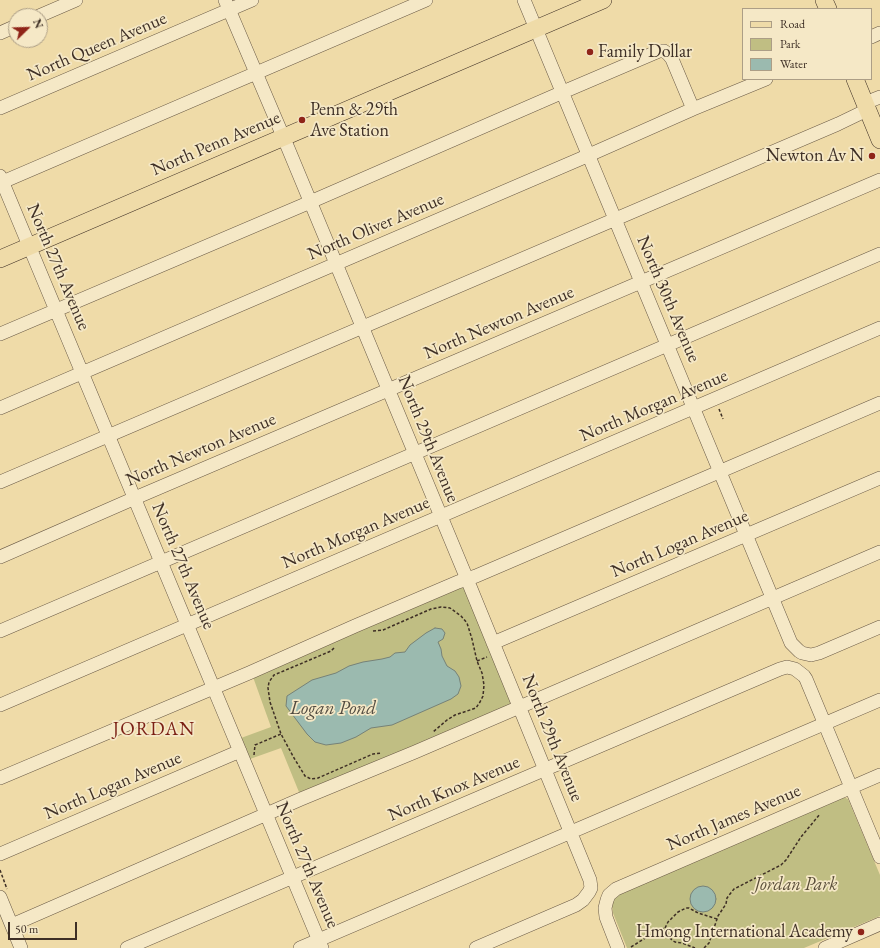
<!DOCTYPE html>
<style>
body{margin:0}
#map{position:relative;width:880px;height:948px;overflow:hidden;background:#efdba8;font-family:"EB Garamond",serif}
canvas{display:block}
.legend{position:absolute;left:742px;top:8px;width:130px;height:72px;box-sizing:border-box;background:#f5e8c6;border:1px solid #ac9e86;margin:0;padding:5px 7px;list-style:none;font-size:12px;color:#3e2f25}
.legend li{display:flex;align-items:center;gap:8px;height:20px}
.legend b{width:20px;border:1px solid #ac9e86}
.north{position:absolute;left:8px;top:8px;width:40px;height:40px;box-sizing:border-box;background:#f5e8c6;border:1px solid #ac9e86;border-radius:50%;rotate:67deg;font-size:11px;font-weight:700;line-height:16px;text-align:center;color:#3e2f25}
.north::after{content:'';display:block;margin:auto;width:14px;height:18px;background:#8f2418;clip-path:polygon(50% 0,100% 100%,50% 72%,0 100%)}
.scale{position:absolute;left:8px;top:922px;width:69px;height:18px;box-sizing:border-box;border:2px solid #3e2f25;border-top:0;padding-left:5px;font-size:12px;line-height:14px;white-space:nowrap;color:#3e2f25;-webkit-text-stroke:3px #f5e8c6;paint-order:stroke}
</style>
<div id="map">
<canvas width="880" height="948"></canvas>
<ul class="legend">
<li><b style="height:5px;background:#efdba8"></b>Road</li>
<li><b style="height:11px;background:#c0be83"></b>Park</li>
<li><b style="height:11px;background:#9bbaaf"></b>Water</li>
</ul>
<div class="north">N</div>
<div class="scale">50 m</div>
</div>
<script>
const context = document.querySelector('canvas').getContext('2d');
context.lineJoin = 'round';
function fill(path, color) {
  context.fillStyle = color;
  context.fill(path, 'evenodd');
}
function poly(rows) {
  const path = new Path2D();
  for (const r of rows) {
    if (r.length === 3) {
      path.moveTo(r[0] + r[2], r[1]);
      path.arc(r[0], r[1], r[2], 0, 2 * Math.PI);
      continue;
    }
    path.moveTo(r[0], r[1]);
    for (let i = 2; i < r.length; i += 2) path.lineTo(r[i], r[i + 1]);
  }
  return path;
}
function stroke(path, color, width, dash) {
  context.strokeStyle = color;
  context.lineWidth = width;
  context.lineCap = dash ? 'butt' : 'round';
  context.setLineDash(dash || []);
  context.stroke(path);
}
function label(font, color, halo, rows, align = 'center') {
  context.font = font + ' "EB Garamond",serif';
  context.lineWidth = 3.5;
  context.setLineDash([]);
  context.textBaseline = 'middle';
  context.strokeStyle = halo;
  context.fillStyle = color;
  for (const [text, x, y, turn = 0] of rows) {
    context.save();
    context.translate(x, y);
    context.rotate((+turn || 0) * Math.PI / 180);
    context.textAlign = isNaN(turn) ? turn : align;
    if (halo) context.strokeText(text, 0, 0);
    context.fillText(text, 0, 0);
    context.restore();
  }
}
fill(poly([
 [463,583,513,707,301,797,281,748,250,759,241,738,271,727,253,677],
 [841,796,848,799,880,875,880,916,804,948,627,948,613,913,612,905,614,898,619,893]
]), '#c0be83');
const water = poly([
 [435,628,442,629,445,633,443,639,438,642,441,649,442,656,447,666,455,671,459,677,461,686,458,694,451,699,392,725,371,728,356,737,341,743,326,745,315,742,307,734,286,706,287,696,312,680,336,673,349,666,363,662,382,659,390,657,395,653,405,652,410,645,426,633,435,628],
 [703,899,13]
]);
fill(water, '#9bbaaf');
stroke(water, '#768278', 1);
const minor = poly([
 [225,0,288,148,467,579,590,880,591,888,589,892,583,900,576,905,476,948],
 [524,0,791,643,799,651,802,653,811,655,819,653,880,627],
 [39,16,76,0],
 [0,33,16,26],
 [871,37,880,33],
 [865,103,880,97],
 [0,108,252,0],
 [0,176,322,948],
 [0,183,426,0],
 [0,334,301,206,563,92,659,51,664,51,668,54,672,59,693,109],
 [0,408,580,159,693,109,766,79],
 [0,482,838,124,867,110],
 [0,557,135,498,880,180],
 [0,631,880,254],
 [493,643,880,478],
 [0,705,880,328],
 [0,778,249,673,355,626,458,582,476,576,880,403],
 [0,854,240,751],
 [0,897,21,948],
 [12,925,301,799,415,752,880,552],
 [127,948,780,669,787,667,795,669,804,676,806,679,880,857],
 [300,948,880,700],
 [618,948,609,925,606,917,605,908,607,900,609,895,616,889,880,775],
 [825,948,880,924]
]);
const major = poly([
 [824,0,828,9],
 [855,79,880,140],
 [0,259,603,0]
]);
stroke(minor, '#6a5a46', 14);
stroke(major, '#3e2f25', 18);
stroke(poly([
 [719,409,723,419],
 [373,631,383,630,431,609,441,607,450,608,461,616,467,623,472,639,477,661,482,673,484,685,483,696,480,702,476,708,455,715,447,720,433,732],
 [334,648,331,651,274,675,269,682,268,688,270,702,281,734,294,758,305,776,311,779,318,778,373,754,382,753],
 [477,661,487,657],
 [254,755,255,745,281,734],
 [0,870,7,889],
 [665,928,668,922,678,912,686,908,689,908,698,913,717,919],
 [631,947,655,932,665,928,669,937,672,940,675,942,682,943,695,948],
 [704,948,709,943,718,916,726,904,727,898,730,894,734,889,781,865,786,860,801,837,820,814]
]), '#3e2f25', 1.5, [3, 2]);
stroke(minor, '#f5e8c6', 13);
stroke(major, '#efdba8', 17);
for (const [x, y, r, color] of [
 [590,52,4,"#8f2418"],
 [302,120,4,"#8f2418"],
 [872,156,4,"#8f2418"],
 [861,932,4,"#8f2418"]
]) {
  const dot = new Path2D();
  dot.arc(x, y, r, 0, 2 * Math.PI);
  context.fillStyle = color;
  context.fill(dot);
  stroke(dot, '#f5e8c6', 1.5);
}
label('18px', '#3e2f25', '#f5e8c6', [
 ["North Queen Avenue",97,47,-23],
 ["North Penn Avenue",216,144,-23],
 ["North Oliver Avenue",376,227,-23],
 ["North 27th Avenue",58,267,67],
 ["North 30th Avenue",668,299,67],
 ["North Newton Avenue",499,323,-23],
 ["North Morgan Avenue",654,406,-23],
 ["North 29th Avenue",428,439,68],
 ["North Newton Avenue",201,450,-23],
 ["North Morgan Avenue",356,533,-23],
 ["North Logan Avenue",680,544,-23],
 ["North 27th Avenue",183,566,67],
 ["North 29th Avenue",552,738,68],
 ["North Logan Avenue",113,786,-23],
 ["North Knox Avenue",454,789,-23],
 ["North James Avenue",734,818,-23],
 ["North 27th Avenue",307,865,67]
]);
label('18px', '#3e2f25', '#f5e8c6', [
 ["Family Dollar",598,52],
 ["Penn & 29th",310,110],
 ["Ave Station",310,131],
 ["Newton Av N",864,156,"right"],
 ["Hmong International Academy",853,932,"right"]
], 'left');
label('italic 18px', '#584c38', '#f5e8c6', [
 ["Jordan Park",796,885]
]);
label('italic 19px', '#514b41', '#f5e8c6', [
 ["Logan Pond",333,709]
]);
context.letterSpacing = '1px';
label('19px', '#7a1f14', '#f5e8c6', [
 ["JORDAN",154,730]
]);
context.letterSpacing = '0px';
</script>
